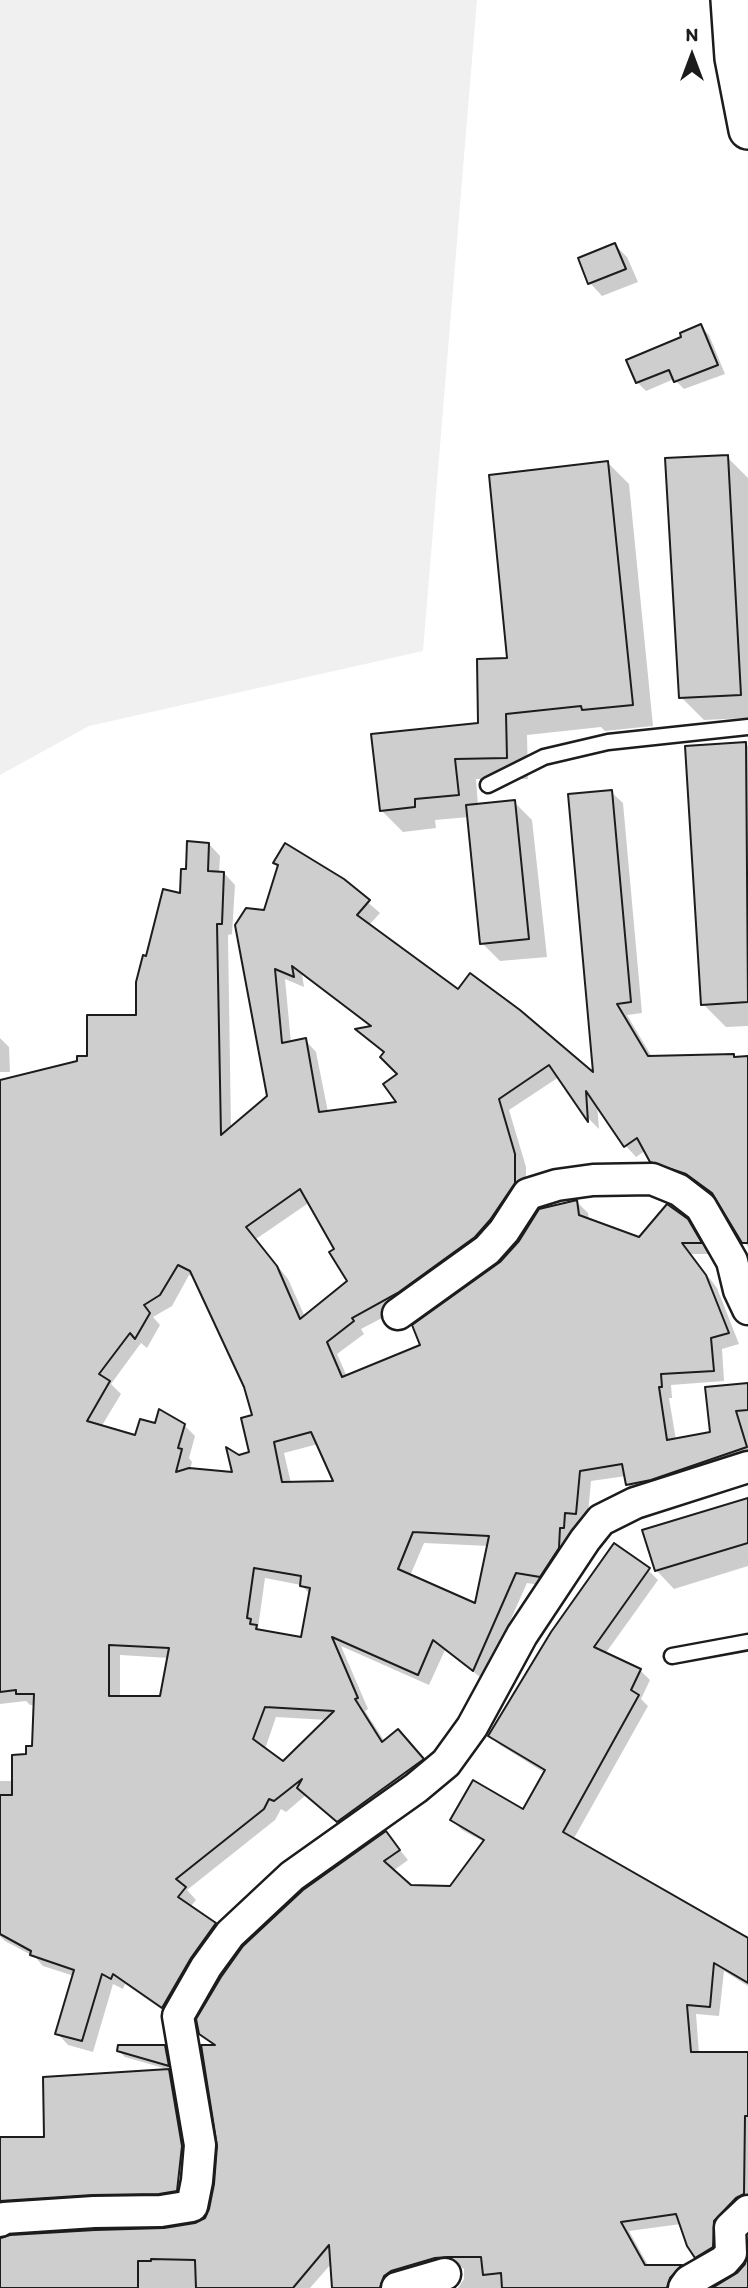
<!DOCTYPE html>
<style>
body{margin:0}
#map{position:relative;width:748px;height:2288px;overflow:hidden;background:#fff;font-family:Itim,sans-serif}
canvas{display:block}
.north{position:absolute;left:657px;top:21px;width:70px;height:70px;-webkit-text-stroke:5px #fff;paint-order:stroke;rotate:0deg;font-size:19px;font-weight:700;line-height:28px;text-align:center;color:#1c1c1c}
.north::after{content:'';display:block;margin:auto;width:24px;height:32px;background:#1c1c1c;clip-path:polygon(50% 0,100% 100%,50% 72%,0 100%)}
</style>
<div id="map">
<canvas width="748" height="2288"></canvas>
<div class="north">N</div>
</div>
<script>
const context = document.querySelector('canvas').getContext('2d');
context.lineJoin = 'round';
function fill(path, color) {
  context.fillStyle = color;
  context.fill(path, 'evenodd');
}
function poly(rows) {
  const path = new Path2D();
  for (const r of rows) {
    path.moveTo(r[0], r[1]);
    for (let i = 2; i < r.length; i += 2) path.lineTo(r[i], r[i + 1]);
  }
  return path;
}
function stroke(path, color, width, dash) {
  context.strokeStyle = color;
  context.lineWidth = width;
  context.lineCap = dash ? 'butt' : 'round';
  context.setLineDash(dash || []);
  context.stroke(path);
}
fill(poly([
 [0,0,477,0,423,651,89,726,0,775]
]), '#f0f0f0');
fill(poly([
 [615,245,627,257,638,282,602,296,590,283,580,259],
 [700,326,709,335,725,374,684,389,674,379,646,391,637,382,684,338],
 [727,457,748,478,748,718,704,720,681,697],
 [608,463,629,484,653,726,605,731,601,727,527,735,528,779,476,779,478,806,514,802,532,820,547,957,500,961,482,943,469,817,435,820,436,828,403,832,381,810,479,724],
 [746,744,748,746,748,1026,726,1027,703,1004],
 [611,792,623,803,642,1013,627,1015,652,1057,748,1057,748,1247,717,1198,699,1185,663,1172,651,1160,646,1150,636,1157,625,1145,597,1104,599,1129,590,1120,559,1077,509,1110,526,1167,526,1195,411,1303,361,1329,364,1334,337,1354,347,1377,422,1346,501,1263,577,1202,588,1213,589,1221,639,1239,686,1220,699,1232,711,1254,691,1254,717,1288,739,1344,722,1349,724,1381,671,1385,672,1398,669,1398,676,1440,711,1433,748,1384,748,1463,639,1495,627,1484,626,1476,591,1481,587,1525,576,1524,574,1538,551,1587,527,1583,484,1680,445,1650,429,1685,341,1646,368,1709,365,1711,385,1742,409,1742,433,1771,350,1833,306,1795,286,1812,281,1809,275,1820,187,1890,196,1900,190,1907,215,1925,226,1936,174,2018,125,1984,123,1989,113,1984,93,2052,68,2045,57,2033,74,1976,43,1966,35,1957,5,1941,0,1936,0,1781,14,1781,34,1748,35,1705,30,1705,26,1701,0,1704,0,1098,102,1073,138,1016,147,958,182,896,188,871,209,844,220,856,219,873,224,873,235,885,232,934,228,935,231,1129,269,1097,265,912,279,866,275,862,343,881,380,913,368,926,458,991,595,1076],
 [302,974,372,1028,359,1030,385,1053,399,1074,400,1103,328,1112,316,1052,305,1040,291,1043,285,979,304,987],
 [310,1202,336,1250,349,1282,305,1317,288,1279,256,1239],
 [189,1275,196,1278,246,1386,254,1416,252,1453,239,1457,235,1474,190,1470,192,1462,189,1458,195,1436,184,1425,156,1426,136,1438,101,1427,121,1394,111,1384,141,1343,147,1348,160,1325,153,1317,172,1306],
 [318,1444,335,1482,291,1483,284,1453],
 [424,1543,489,1546,477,1606,410,1576],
 [265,1578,301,1585,310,1594,303,1639,262,1632,258,1628],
 [120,1655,169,1658,161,1697,120,1698],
 [276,1717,327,1720,284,1763,265,1749],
 [0,1038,9,1047,10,1072,0,1072],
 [748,1500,748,1566,674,1589,656,1570],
 [648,1570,658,1580,605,1654,640,1670,650,1680,641,1699,648,1706,573,1840,748,1940,748,1986,724,1971,719,2016,696,2014,699,2053,748,2054,748,2208,722,2239,706,2266,696,2257,681,2224,629,2231,649,2267,681,2267,690,2276,679,2288,458,2288,464,2279,464,2269,460,2266,451,2266,393,2288,347,2288,331,2264,310,2288,14,2288,0,2278,0,2251,164,2230,195,2225,206,2219,211,2210,219,2146,215,2046,200,2033,386,1833,408,1860,393,1871,410,1887,451,1888,484,1842,462,1830,452,1820,524,1811,545,1773,500,1745,491,1736],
 [164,2046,170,2052,174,2071,125,2057,119,2051],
 [169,2071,177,2079,190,2155,185,2198,0,2212,0,2139,46,2139]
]), '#0003');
const building = poly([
 [615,243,626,269,588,284,578,258,615,243],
 [701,324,718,365,674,382,669,370,636,383,626,360,681,337,680,333,701,324],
 [728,455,741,695,679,698,665,458,728,455],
 [608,461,633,705,582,710,581,706,506,714,507,758,455,759,459,795,415,799,415,807,380,811,371,734,478,723,477,659,507,658,489,475,608,461],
 [746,742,748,1002,701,1005,685,746,746,742],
 [612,790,631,1002,617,1004,648,1056,734,1054,734,1057,748,1056,748,1243,742,1243,712,1193,686,1174,650,1162,637,1138,624,1147,586,1091,588,1122,549,1065,499,1099,515,1154,515,1183,490,1220,475,1237,399,1292,352,1318,354,1321,327,1342,342,1377,420,1345,412,1325,500,1262,519,1241,539,1209,577,1200,579,1215,639,1237,667,1204,688,1219,702,1243,682,1243,706,1275,729,1333,711,1338,714,1371,661,1374,662,1387,659,1387,667,1440,710,1432,705,1387,748,1383,748,1410,736,1411,747,1447,651,1480,626,1485,622,1464,580,1471,576,1514,565,1513,564,1528,560,1528,559,1548,540,1577,516,1573,473,1671,433,1640,418,1675,332,1637,358,1698,355,1699,382,1742,398,1729,424,1759,337,1822,297,1788,302,1779,274,1801,269,1799,264,1809,176,1879,186,1887,178,1897,216,1923,191,1958,162,2008,113,1974,111,1979,102,1974,82,2041,55,2034,74,1970,30,1955,31,1951,0,1934,0,1795,12,1795,12,1755,26,1754,26,1746,32,1746,34,1694,16,1694,16,1690,0,1692,0,1080,77,1061,77,1056,87,1056,87,1015,136,1015,136,982,143,955,146,956,163,889,180,893,181,869,186,869,187,841,209,843,208,871,224,872,222,924,217,924,221,1135,267,1096,235,925,246,908,264,910,278,865,273,863,285,843,344,879,370,900,357,915,458,989,470,973,520,1010,593,1072,568,794,612,790],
 [292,966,371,1026,355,1029,384,1052,380,1057,397,1074,383,1084,396,1102,319,1112,306,1038,282,1043,275,969,294,977,292,966],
 [300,1189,334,1249,329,1252,347,1281,300,1319,277,1266,246,1227,300,1189],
 [178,1265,190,1271,244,1387,252,1415,241,1418,249,1452,239,1455,226,1447,232,1472,189,1468,176,1472,182,1449,178,1448,185,1424,159,1409,155,1423,140,1419,135,1435,87,1421,110,1381,99,1374,130,1333,135,1339,150,1313,144,1305,160,1295,178,1265],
 [311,1432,333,1481,282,1482,274,1442,311,1432],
 [413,1532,489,1536,475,1603,398,1569,413,1532],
 [254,1568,301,1576,300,1586,310,1588,301,1637,256,1629,257,1625,250,1624,251,1619,247,1618,254,1568],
 [109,1645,169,1648,160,1696,109,1696,109,1645],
 [265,1707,334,1711,283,1761,253,1739,265,1707],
 [515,800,529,939,480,944,466,805,515,800],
 [748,1498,748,1543,655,1571,642,1530,748,1498],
 [614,1543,650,1568,594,1647,641,1669,631,1690,639,1695,563,1832,748,1938,748,1983,714,1963,710,2007,687,2005,691,2052,748,2052,748,2116,745,2116,744,2194,736,2198,714,2221,713,2247,695,2258,687,2246,676,2214,621,2222,645,2265,682,2265,670,2278,667,2288,502,2288,501,2273,483,2275,481,2257,448,2257,435,2258,391,2271,384,2276,380,2288,332,2288,329,2245,293,2288,196,2288,195,2260,151,2259,151,2261,138,2261,138,2288,0,2288,0,2238,10,2235,95,2230,164,2228,195,2223,205,2218,209,2209,214,2184,217,2146,201,2045,215,2045,199,2034,196,2019,221,1977,243,1946,303,1890,386,1831,400,1850,384,1861,411,1885,450,1886,484,1840,450,1820,473,1780,523,1809,545,1770,488,1736,551,1632,614,1543],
 [118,2045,165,2045,169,2066,117,2051,118,2045],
 [169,2069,182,2146,177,2191,159,2194,93,2195,0,2201,0,2137,44,2137,43,2077,169,2069],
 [748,2254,748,2288,712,2288,737,2273,745,2264,748,2254]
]);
fill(building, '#cecece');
stroke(building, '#1c1c1c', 2);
const service = poly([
 [488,785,544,757,608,742,748,727],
 [672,1656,748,1642]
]);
const minor = poly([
 [398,1314,487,1250,504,1231,528,1194,557,1185,593,1180,652,1179,679,1190,701,1207,732,1261,739,1290,748,1309],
 [0,2221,4,2218,94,2212,161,2211,192,2206,197,2181,200,2145,178,2016,206,1967,230,1934,292,1876,416,1788,446,1763,472,1727,522,1635,585,1540,601,1520,635,1503,748,1467],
 [397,2288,445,2274],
 [684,2288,689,2281,724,2261,731,2253,730,2228,748,2211]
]);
const tertiary = poly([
 [730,0,734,58,748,130]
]);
stroke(service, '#1c1c1c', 19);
stroke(minor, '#1c1c1c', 35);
stroke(tertiary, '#1c1c1c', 42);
stroke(service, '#fff', 14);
stroke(minor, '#fff', 30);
stroke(tertiary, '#fff', 37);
</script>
